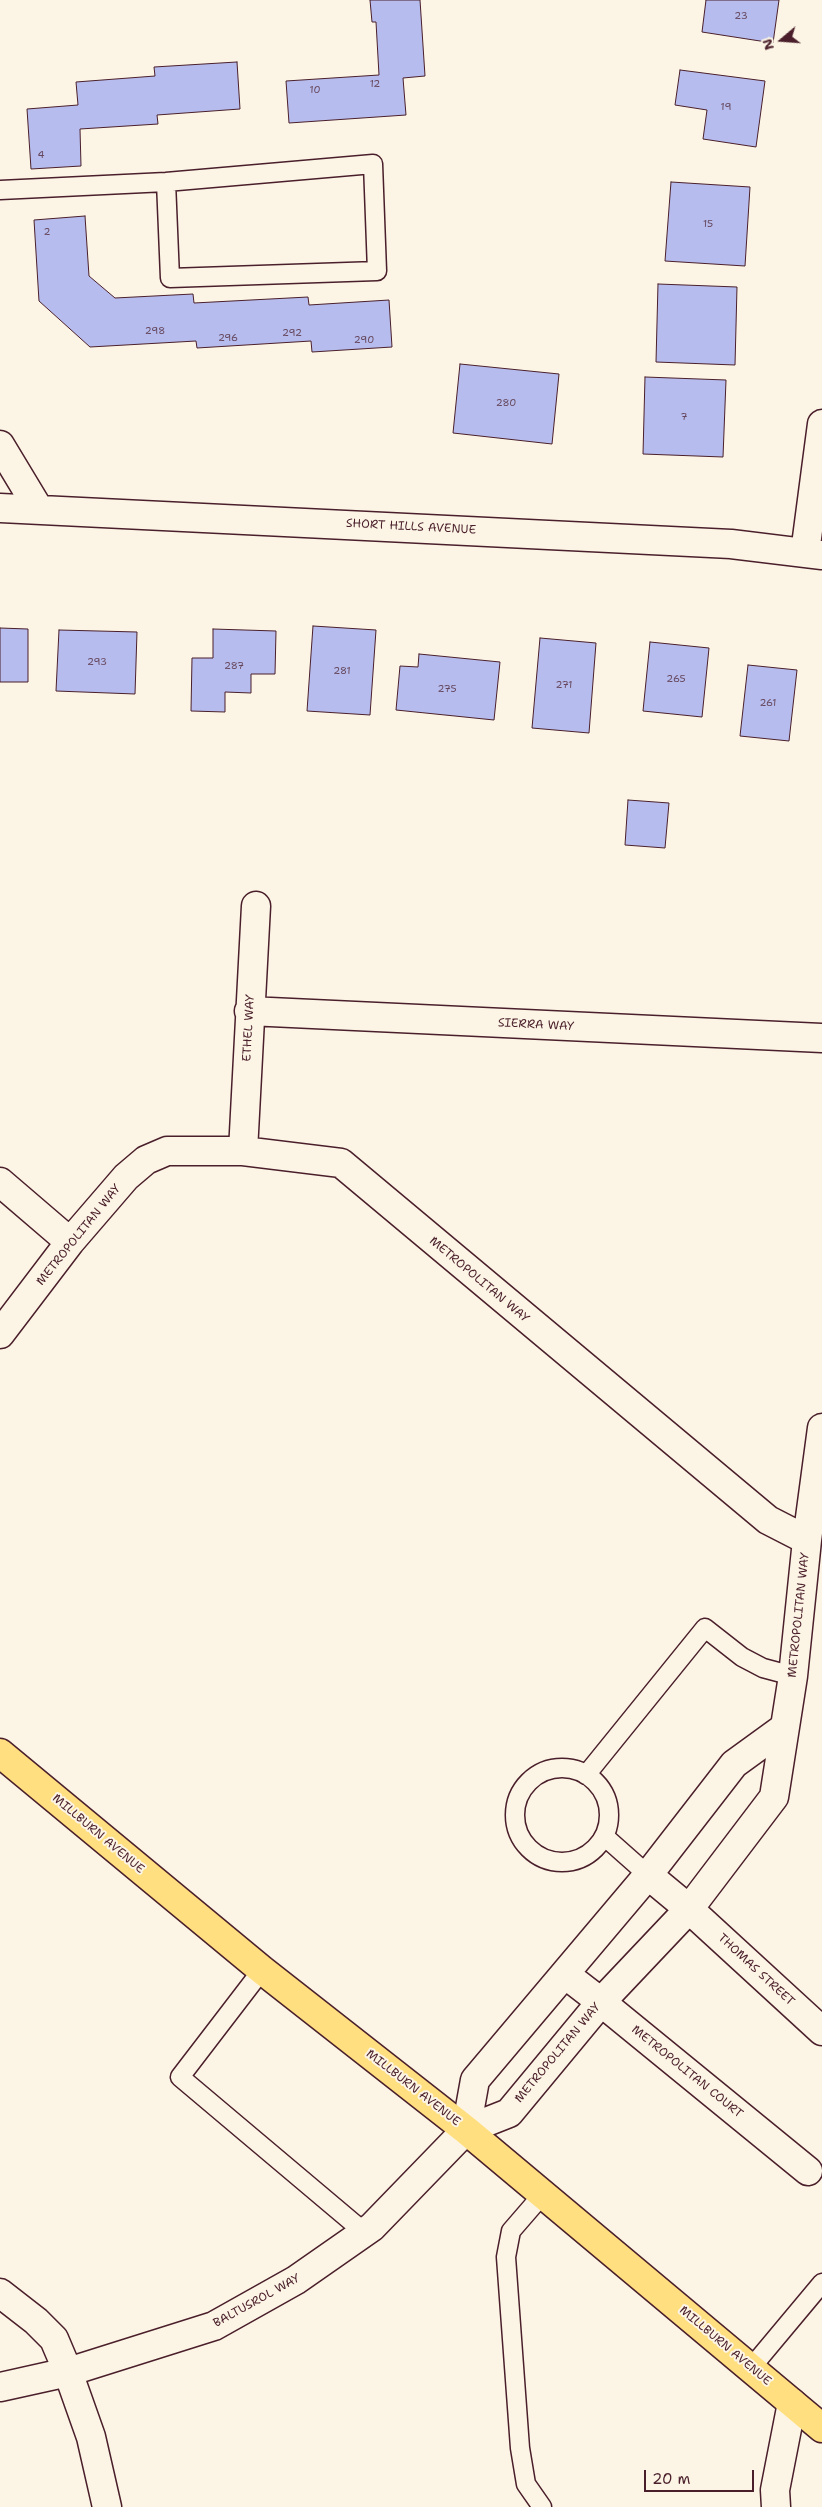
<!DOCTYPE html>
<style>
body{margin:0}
#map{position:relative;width:822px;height:2507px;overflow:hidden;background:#fcf5e5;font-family:"Shantell Sans",sans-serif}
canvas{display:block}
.north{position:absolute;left:757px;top:15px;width:50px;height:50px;-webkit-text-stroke:4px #fcf5e5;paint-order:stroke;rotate:252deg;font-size:14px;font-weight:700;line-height:20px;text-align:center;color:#4a1f2b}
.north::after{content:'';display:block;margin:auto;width:18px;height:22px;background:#4a1f2b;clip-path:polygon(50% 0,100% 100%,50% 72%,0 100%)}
.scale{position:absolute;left:644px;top:2470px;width:110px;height:22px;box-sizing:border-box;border:2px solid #4a1f2b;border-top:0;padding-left:6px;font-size:15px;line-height:18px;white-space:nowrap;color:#4a1f2b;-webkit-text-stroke:4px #fcf5e5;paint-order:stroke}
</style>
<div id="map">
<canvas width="822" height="2507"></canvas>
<div class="north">N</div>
<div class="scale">20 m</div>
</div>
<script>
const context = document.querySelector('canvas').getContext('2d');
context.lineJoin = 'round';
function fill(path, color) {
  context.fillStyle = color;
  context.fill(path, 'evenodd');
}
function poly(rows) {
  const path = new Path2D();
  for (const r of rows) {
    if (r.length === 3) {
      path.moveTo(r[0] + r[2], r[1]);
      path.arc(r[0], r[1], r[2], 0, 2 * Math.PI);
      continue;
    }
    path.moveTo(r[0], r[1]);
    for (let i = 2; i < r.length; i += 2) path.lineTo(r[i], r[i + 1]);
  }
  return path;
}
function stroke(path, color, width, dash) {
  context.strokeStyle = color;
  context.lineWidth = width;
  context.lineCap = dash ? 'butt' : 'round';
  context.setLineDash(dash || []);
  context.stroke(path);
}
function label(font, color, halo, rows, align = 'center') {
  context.font = font + ' "Shantell Sans",sans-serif';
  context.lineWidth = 4;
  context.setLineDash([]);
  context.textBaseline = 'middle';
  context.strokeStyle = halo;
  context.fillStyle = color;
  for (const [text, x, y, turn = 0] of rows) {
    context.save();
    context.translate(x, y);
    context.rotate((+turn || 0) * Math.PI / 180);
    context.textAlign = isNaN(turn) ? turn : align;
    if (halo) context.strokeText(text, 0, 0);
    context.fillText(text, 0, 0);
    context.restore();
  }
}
const building = poly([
 [370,0,420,0,425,76,403,78,406,115,289,123,286,81,379,75,376,22,372,22,370,0],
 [706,0,779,0,773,43,702,32,706,0],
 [237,62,240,109,157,115,158,124,80,129,81,166,31,169,27,109,78,105,76,82,155,76,154,67,237,62],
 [680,70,765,81,756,147,703,139,707,110,675,105,680,70],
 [671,182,750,187,745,266,665,261,671,182],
 [85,216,89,276,115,298,193,294,194,303,308,297,309,305,389,300,392,347,312,352,311,341,197,348,196,341,90,347,39,301,34,220,85,216],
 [658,284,737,287,735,365,656,362,658,284],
 [460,364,559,374,552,444,453,433,460,364],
 [645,377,726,380,723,457,643,454,645,377],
 [313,626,376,630,370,715,307,711,313,626],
 [0,628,28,629,28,682,0,682,0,628],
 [213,629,276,631,275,674,251,674,251,693,225,692,225,712,191,711,192,658,213,658,213,629],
 [59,630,137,632,135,694,56,691,59,630],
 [540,638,596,643,589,733,532,728,540,638],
 [650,642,709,648,702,717,643,711,650,642],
 [419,654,500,662,494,720,396,710,400,666,418,667,419,654],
 [748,665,797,670,789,741,740,736,748,665],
 [628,800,669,803,665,848,625,845,628,800]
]);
fill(building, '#b6bced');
stroke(building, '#4a1f2b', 1);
const service = poly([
 [0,190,166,182,373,164,377,271,170,278,166,182],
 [562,1815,47],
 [586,1775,705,1628,742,1657,763,1668,793,1676],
 [604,1836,648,1875],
 [262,1970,180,2077,364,2232],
 [751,2368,822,2283],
 [542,2507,526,2484,520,2448,506,2257,511,2231,543,2194]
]);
const minor = poly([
 [0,445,38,508],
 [0,508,731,544,822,555],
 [805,553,822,424],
 [249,1011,822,1038],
 [243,1151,256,906],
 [0,1182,70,1242],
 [0,1334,70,1242,126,1177,146,1160,167,1151,243,1151,341,1163,768,1520,807,1540,793,1676,774,1797,689,1909,601,2002,509,2113,466,2130,372,2227,296,2280,214,2326,68,2372,0,2387],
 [807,1540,822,1428],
 [648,1875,689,1909,822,2031],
 [566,1975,601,2002,808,2171],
 [466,2130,475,2080,648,1875,734,1764,785,1727],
 [0,2293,36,2321,54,2339,68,2372,91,2437,107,2507],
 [776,2507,775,2490,792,2403]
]);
const primary = poly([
 [0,1753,262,1970,466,2130,822,2428]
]);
stroke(service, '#4a1f2b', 21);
stroke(minor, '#4a1f2b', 31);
stroke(primary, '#4a1f2b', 31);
stroke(service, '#fcf5e5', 18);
stroke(minor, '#fcf5e5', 28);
stroke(primary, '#ffdf80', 28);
label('10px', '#65465c', null, [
 ["23",741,16],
 ["12",375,84],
 ["10",315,90],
 ["19",726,107],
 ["4",41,155],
 ["15",708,224],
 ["2",47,232],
 ["298",155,331],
 ["292",292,333],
 ["296",228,338],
 ["290",364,340],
 ["280",506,403],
 ["7",684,417],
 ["293",97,662],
 ["287",234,666],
 ["281",342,671],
 ["265",676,679],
 ["271",564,685],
 ["275",447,689],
 ["261",768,703]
]);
label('12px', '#4a1f2b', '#fcf5e5', [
 ["SHORT HILLS AVENUE",411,527,3],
 ["SIERRA WAY",536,1025,3],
 ["ETHEL WAY",249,1028,-87],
 ["METROPOLITAN WAY",79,1235,-51],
 ["METROPOLITAN WAY",479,1280,40],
 ["METROPOLITAN WAY",799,1615,-84],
 ["MILLBURN AVENUE",98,1834,40],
 ["THOMAS STREET",756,1970,43],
 ["METROPOLITAN WAY",558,2053,-50],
 ["METROPOLITAN COURT",687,2072,39],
 ["MILLBURN AVENUE",413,2088,38],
 ["BALTUSROL WAY",257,2301,-29],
 ["MILLBURN AVENUE",725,2346,40]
]);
</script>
